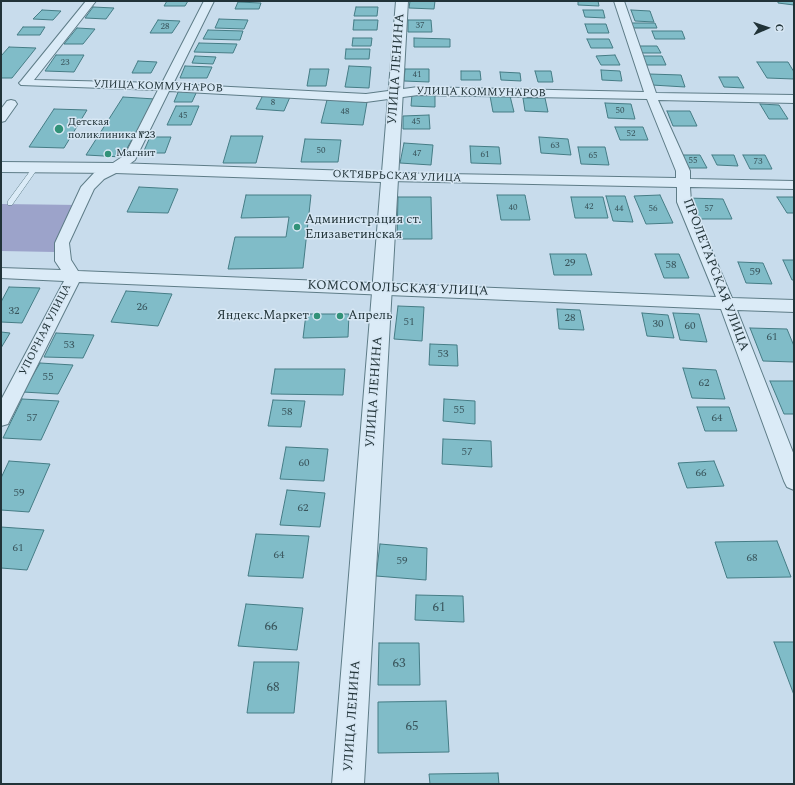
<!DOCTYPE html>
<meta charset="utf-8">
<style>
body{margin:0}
#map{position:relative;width:795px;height:785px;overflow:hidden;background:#c8dcec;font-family:Spectral,serif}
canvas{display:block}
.frame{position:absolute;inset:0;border:2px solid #213338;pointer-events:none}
.north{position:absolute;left:747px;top:8px;width:40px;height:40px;-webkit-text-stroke:3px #d7e7f4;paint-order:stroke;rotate:88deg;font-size:11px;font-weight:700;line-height:16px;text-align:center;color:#213338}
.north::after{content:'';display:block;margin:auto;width:14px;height:18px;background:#213338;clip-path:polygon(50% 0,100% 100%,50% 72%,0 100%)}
</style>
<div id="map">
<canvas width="795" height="785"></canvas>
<div class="frame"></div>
<div class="north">С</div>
</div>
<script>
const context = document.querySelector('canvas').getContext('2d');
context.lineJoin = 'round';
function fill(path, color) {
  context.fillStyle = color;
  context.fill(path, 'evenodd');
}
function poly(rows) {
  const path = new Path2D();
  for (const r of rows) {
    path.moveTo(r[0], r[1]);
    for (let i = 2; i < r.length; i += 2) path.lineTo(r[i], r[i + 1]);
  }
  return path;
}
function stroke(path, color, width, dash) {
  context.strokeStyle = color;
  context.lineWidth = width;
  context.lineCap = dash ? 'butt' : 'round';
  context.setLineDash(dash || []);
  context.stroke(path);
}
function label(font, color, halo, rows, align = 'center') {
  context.font = font + ' Spectral,serif';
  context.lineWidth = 3;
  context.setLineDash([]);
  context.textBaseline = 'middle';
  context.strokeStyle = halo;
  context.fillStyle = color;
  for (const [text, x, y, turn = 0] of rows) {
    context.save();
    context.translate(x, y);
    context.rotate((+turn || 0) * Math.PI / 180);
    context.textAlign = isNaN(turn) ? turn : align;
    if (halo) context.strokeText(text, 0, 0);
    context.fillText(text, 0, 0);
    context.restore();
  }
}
fill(poly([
 [1,204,79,205,55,252,1,251]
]), '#9ca3ca');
const building = poly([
 [167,1,188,1,185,6,164,6,167,1],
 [410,1,435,1,434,9,409,8,410,1],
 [578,1,598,1,599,6,578,5,578,1],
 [778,1,794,1,794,5,778,3,778,1],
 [238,2,261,3,259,9,235,9,238,2],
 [93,7,114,8,106,19,85,18,93,7],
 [356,7,378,7,377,16,354,16,356,7],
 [42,10,61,11,53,20,33,19,42,10],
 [583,10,603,10,605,18,585,17,583,10],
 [631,10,650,11,654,22,635,21,631,10],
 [219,19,248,20,244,29,215,28,219,19],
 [158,20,180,21,172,33,150,33,158,20],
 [354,20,378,20,377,30,353,30,354,20],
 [408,20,431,20,432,32,408,32,408,20],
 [630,23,655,23,657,28,632,28,630,23],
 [585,24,606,24,609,33,588,33,585,24],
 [23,27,45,27,40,35,17,35,23,27],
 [77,28,95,29,83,44,64,44,77,28],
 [208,30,243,31,240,40,203,39,208,30],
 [652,31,682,31,685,39,655,39,652,31],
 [353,38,372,38,371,46,352,46,353,38],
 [414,38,450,39,450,47,414,47,414,38],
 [587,39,609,39,613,48,591,48,587,39],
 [199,43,237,44,233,53,194,52,199,43],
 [639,46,657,46,661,53,642,53,639,46],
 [9,47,36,48,12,78,1,78,1,56,9,47],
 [346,49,370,49,369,59,345,59,346,49],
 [56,55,84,55,74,72,45,71,56,55],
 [615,55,620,65,601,65,596,56,615,55],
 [195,56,216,57,213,64,192,63,195,56],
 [641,56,662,56,666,65,645,65,641,56],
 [138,61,157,62,151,73,132,73,138,61],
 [757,62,788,62,794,72,794,79,767,78,757,62],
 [185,66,212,67,207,78,180,78,185,66],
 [349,66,371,67,369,88,345,87,349,66],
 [310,69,329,69,326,86,307,86,310,69],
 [405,69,429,69,429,82,404,81,405,69],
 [601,70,620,71,622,81,602,80,601,70],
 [461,71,480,71,481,80,461,80,461,71],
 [535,71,551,71,553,82,538,82,535,71],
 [500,72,520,73,521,81,501,80,500,72],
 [649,74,681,75,685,87,652,85,649,74],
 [719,77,738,77,744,88,724,87,719,77],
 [179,90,197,91,192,102,174,102,179,90],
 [412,94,435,95,435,107,411,106,412,94],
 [263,95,290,97,284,111,256,109,263,95],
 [490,96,510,96,514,112,493,112,490,96],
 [123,97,155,99,122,157,86,155,123,97],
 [523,98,545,98,548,112,525,111,523,98],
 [327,100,367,102,363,125,321,123,327,100],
 [605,103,631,104,635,119,608,118,605,103],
 [760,104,779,105,788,119,769,119,760,104],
 [176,106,199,106,191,125,167,125,176,106],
 [54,109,87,110,64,148,29,147,54,109],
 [667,111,690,111,697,126,673,126,667,111],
 [429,115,430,129,403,129,403,116,429,115],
 [615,127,643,127,648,140,620,140,615,127],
 [231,136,263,136,256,163,223,163,231,136],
 [150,137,171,137,165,153,143,153,150,137],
 [539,137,568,139,571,155,541,153,539,137],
 [305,139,341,140,338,162,301,162,305,139],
 [404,143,433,145,431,165,400,163,404,143],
 [470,146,499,147,501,164,471,163,470,146],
 [578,147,605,147,609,165,581,164,578,147],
 [679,155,700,155,707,168,685,168,679,155],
 [712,155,734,155,738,166,717,165,712,155],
 [743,155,765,155,772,169,750,169,743,155],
 [139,187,178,189,168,213,127,212,139,187],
 [246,195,311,195,303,268,228,269,235,237,286,237,289,217,241,218,246,195],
 [497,195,525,195,530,220,501,220,497,195],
 [660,195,673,223,646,224,634,196,660,195],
 [606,196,625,196,633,222,613,221,606,196],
 [398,197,431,197,432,239,397,239,398,197],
 [571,197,603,197,608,218,575,218,571,197],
 [777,197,794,197,794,213,787,213,777,197],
 [687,198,723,199,732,219,695,219,687,198],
 [550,254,586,254,592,275,554,275,550,254],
 [655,254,679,254,689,278,664,278,655,254],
 [783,260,794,260,794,280,792,280,783,260],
 [738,262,763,263,772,284,746,283,738,262],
 [9,287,40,288,22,323,1,322,1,302,9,287],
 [126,291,172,294,158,326,111,322,126,291],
 [398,306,424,307,422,341,394,339,398,306],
 [557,309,580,310,584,330,559,329,557,309],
 [642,313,668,315,674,338,647,336,642,313],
 [673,313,699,314,707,342,680,340,673,313],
 [306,314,349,314,348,337,303,338,306,314],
 [750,328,787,329,794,346,794,362,763,361,750,328],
 [1,332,10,333,1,348,1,332],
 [56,333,94,335,83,358,44,357,56,333],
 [430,344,457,345,458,366,429,365,430,344],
 [40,363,73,365,58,394,23,392,40,363],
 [683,368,716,370,725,399,692,398,683,368],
 [275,369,345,369,343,395,271,394,275,369],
 [770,381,794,381,794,414,784,414,770,381],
 [22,399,59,401,41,440,3,438,22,399],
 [444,399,475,401,475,424,443,421,444,399],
 [273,400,305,401,301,427,268,426,273,400],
 [697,407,729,407,737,431,705,431,697,407],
 [443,439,491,441,492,467,442,464,443,439],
 [286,447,328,449,324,481,280,479,286,447],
 [9,461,50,464,29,512,1,510,1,478,9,461],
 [714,461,724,486,687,488,678,463,714,461],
 [287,490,325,493,320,527,280,525,287,490],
 [1,527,44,530,27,570,1,568,1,527],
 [256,534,309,536,303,578,248,576,256,534],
 [777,541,791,577,727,578,715,542,777,541],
 [380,544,427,548,426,580,376,576,380,544],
 [416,595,463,596,464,622,415,620,416,595],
 [246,604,303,608,297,650,238,646,246,604],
 [774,642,794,642,794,695,774,642],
 [379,643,419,643,420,685,378,685,379,643],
 [254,662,299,662,294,713,247,713,254,662],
 [446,701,449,752,378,753,378,702,446,701],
 [498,773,499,784,430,784,429,774,498,773]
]);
fill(building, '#80bcc8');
stroke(building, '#457c85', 1);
const service = poly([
 [35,166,38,168,12,205,8,205,8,201,33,167,35,166]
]);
const minor = poly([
 [86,1,96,1,34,80,162,83,204,1,214,1,173,84,366,94,418,87,644,92,614,1,624,1,656,93,794,95,794,103,658,100,690,171,690,179,794,181,794,189,690,187,691,202,732,298,794,300,794,312,737,310,794,455,794,490,787,487,784,481,721,309,79,282,8,424,1,426,1,400,64,281,1,278,1,268,61,270,55,261,55,243,81,187,94,173,110,165,125,155,158,90,21,85,19,83,21,81,86,1],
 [169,91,366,102,418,95,647,99,676,171,676,178,389,173,384,174,382,177,384,180,389,181,677,187,677,202,716,297,78,271,71,260,69,243,94,189,104,179,120,171,135,160,169,91],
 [11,100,15,101,17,104,5,121,1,122,1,109,7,101,11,100]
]);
const tertiary = poly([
 [396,1,408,1,364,784,332,784,381,182,115,173,1,172,1,162,115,163,382,172,396,1]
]);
stroke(service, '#5e7c87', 1);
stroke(minor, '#5e7c87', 2);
stroke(tertiary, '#5e7c87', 2);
fill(service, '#dbebf7');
fill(minor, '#dbebf7');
fill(tertiary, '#dbebf7');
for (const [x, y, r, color] of [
 [59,129,5,"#329278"],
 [108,154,4,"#329278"],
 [297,227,4,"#329278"],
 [317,316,4,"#329278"],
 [340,316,4,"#329278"]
]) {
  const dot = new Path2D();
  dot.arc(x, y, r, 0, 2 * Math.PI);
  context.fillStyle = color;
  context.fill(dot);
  stroke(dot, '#d7e7f4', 1.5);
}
label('9px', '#39555c', null, [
 ["37",420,26],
 ["28",165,27],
 ["23",65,63],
 ["41",417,75],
 ["8",273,103],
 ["50",620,111],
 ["48",345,112],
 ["45",183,116],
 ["45",416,122],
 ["52",631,134],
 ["63",555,146],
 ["50",321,151],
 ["47",417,154],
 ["61",485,155],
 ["65",593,156],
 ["55",693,161],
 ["73",758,162],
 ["42",589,207],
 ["40",513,208],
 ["44",619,209],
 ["56",653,209],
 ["57",709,209]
]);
label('11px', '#213338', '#d7e7f4', [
 ["УЛИЦА КОММУНАРОВ",158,87,2],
 ["УЛИЦА КОММУНАРОВ",481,93,1],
 ["ОКТЯБРЬСКАЯ УЛИЦА",397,177,2],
 ["УПОРНАЯ УЛИЦА",46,330,-63]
]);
label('11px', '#213338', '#d7e7f4', [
 ["Детская",68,123],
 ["поликлиника №23",68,136],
 ["Магнит",116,154]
], 'left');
label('11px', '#39555c', null, [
 ["29",570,264],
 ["58",671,266],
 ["59",755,273],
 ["26",142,308],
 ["32",14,312],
 ["28",570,319],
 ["51",409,323],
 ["30",658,325],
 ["60",690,327],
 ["61",772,338],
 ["53",69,346],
 ["53",443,355],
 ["55",48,378],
 ["62",704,384],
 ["55",459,411],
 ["58",287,413],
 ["57",32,419],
 ["64",717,419],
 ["57",467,453],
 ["60",304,464],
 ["66",701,474],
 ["59",19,494],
 ["62",303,509],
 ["61",18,549],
 ["64",279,556],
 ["68",752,559],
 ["59",402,562]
]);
label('13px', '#213338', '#d7e7f4', [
 ["УЛИЦА ЛЕНИНА",397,69,-86],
 ["ПРОЛЕТАРСКАЯ УЛИЦА",715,275,69],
 ["КОМСОМОЛЬСКАЯ УЛИЦА",398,289,2],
 ["УЛИЦА ЛЕНИНА",375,392,-86],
 ["УЛИЦА ЛЕНИНА",353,716,-86]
]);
label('13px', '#213338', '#d7e7f4', [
 ["Администрация ст.",305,220],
 ["Елизаветинская",305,235],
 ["Яндекс.Маркет",309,316,"right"],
 ["Апрель",348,316]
], 'left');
label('13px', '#39555c', null, [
 ["61",439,608],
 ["66",271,627],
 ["63",399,664],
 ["68",273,688],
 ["65",412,727]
]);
</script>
